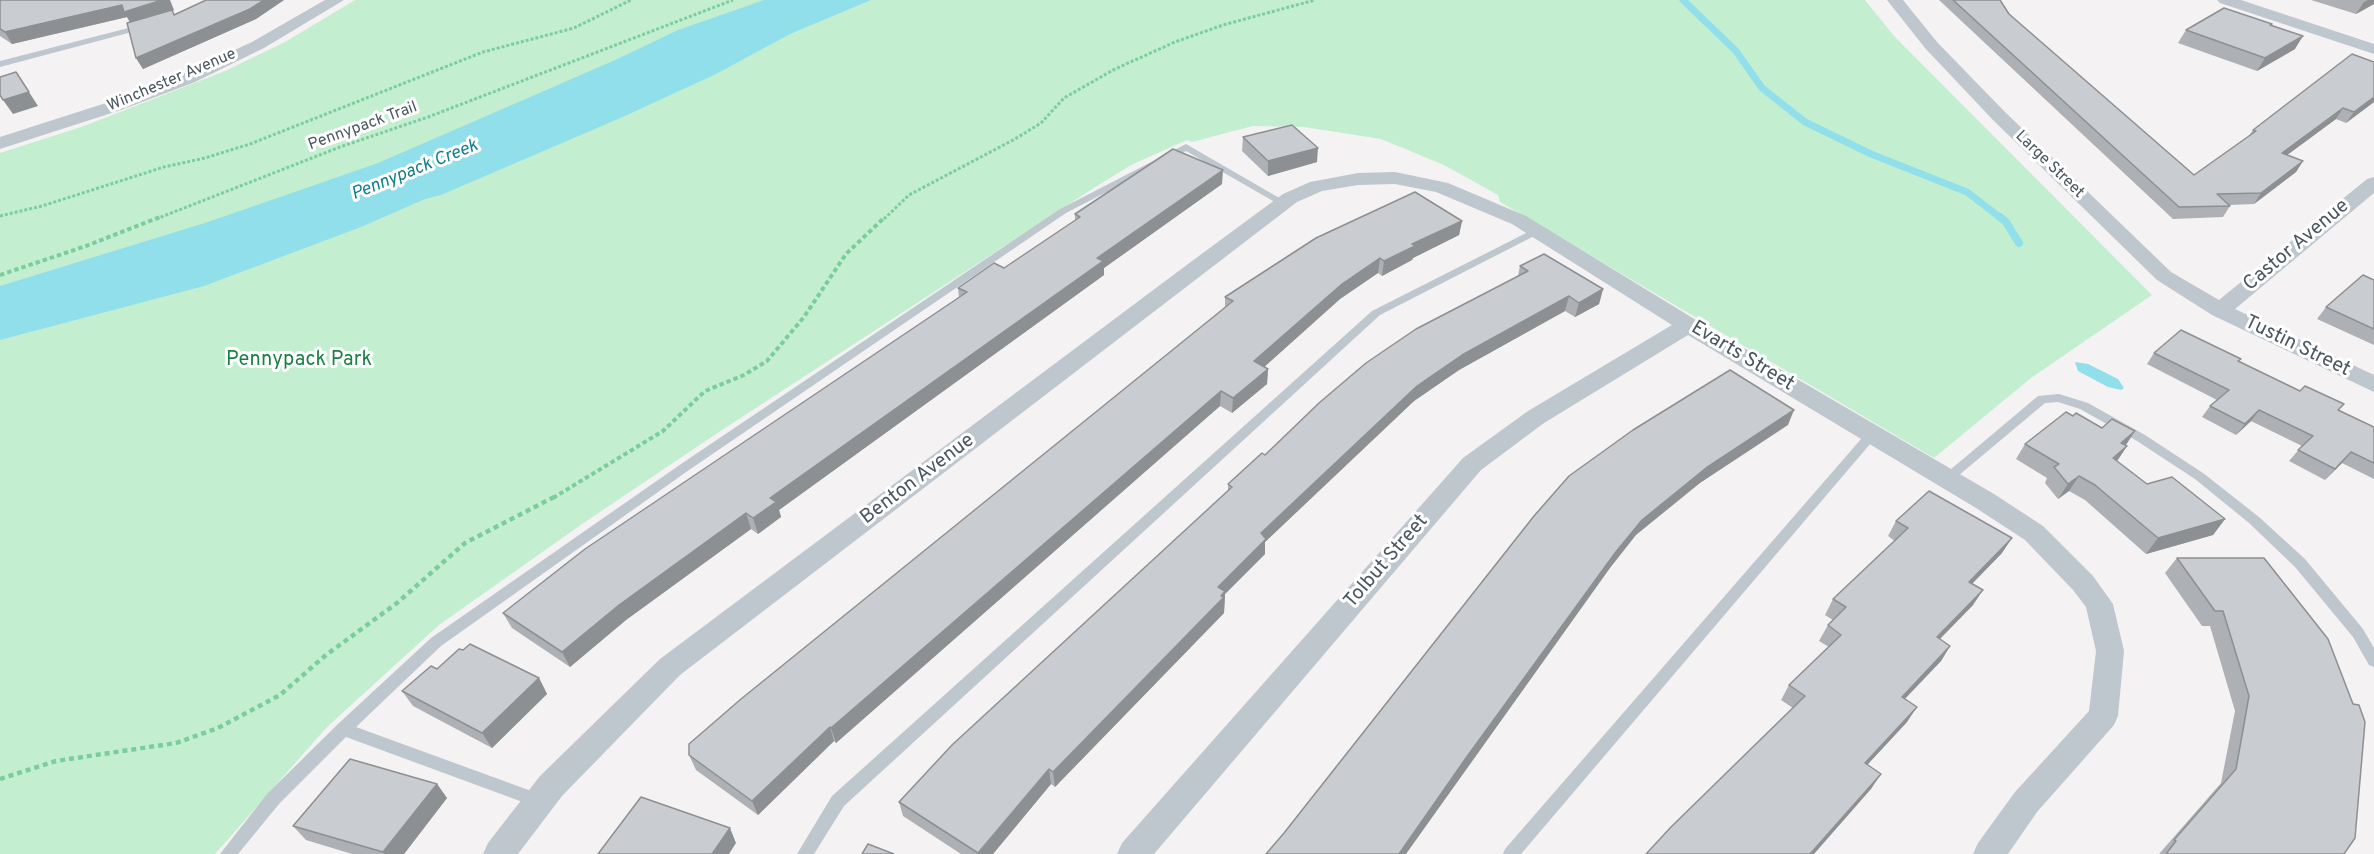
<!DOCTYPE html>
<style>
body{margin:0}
canvas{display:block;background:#f4f2f2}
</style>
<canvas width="2374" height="854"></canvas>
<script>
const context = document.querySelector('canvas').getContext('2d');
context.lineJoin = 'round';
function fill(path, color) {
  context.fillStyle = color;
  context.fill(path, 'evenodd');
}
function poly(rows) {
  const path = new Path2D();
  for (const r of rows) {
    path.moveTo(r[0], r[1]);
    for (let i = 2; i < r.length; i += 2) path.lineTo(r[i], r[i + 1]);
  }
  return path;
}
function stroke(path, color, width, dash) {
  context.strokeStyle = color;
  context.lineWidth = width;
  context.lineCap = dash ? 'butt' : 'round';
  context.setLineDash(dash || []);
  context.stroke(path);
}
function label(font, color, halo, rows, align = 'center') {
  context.font = font + ' Overpass,sans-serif';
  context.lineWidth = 6;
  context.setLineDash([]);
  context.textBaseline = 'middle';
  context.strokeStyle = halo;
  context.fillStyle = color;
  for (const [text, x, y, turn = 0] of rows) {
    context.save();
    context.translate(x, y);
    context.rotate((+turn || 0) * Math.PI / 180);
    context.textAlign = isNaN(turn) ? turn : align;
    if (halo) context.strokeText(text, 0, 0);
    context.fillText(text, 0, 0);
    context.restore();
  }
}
fill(poly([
 [355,0,1865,0,1894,36,2152,295,2031,378,1934,458,1500,202,1498,195,1444,165,1381,139,1304,127,1253,126,1192,142,1187,140,1131,165,1089,191,719,432,585,522,439,625,327,727,215,854,0,854,0,153,84,126,225,71,285,42]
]), '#c3efd0');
fill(poly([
 [764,0,871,0,790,34,716,74,625,116,441,195,425,199,361,227,204,286,0,340,0,286,208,222,378,163,613,61,678,30],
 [2075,362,2088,364,2118,379,2124,388,2121,390,2108,387,2078,371]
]), '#91dfeb');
stroke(poly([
 [1683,0,1736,51,1762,88,1805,122,1871,154,1967,192,2002,219]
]), '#91dfeb', 7);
stroke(poly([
 [2000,217,2006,222,2019,243]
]), '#91dfeb', 8);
stroke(poly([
 [0,216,42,206,164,167,205,158,250,144,483,52,574,28,631,0],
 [156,219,340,147,428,117,733,0],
 [884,219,909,195,1015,139,1041,123,1064,98,1115,69,1175,42,1223,25,1315,0]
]), '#7bcd9e', 3, [3, 2]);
stroke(poly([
 [0,275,86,246,160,217],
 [553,498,663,431,705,391,744,375,767,361,804,317,846,254,885,217]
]), '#7bcd9e', 4, [4.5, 3]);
stroke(poly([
 [0,779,56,761,176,743,218,728,280,695,326,655,397,603,465,543,556,496]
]), '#7bcd9e', 4.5, [5, 4]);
fill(poly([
 [144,24,148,26,147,28,0,67,0,61,144,24],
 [1186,144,1288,203,1286,205,1280,205,1186,151,1066,213,689,470,441,646,356,727,545,796,547,801,545,806,539,808,346,737,279,804,238,854,220,854,267,794,338,724,431,638,681,464,1060,209,1186,144],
 [1536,228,1541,231,1540,233,1380,315,844,806,814,854,797,854,832,796,1372,311,1536,228],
 [2059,394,2088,403,2145,435,2203,473,2259,517,2305,559,2363,629,2374,648,2374,667,2369,665,2353,637,2295,567,2249,523,2195,479,2137,441,2080,409,2058,402,2045,403,1952,481,1944,481,1942,478,1944,475,2038,396,2059,394],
 [1872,430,1878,434,1876,437,1521,854,1503,854,1505,849,1868,431,1872,430]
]), '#bec7ce');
fill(poly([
 [325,0,344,0,264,48,195,82,121,110,0,149,0,137,109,102,183,74,252,42,325,0],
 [1887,0,1903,0,1937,42,2004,111,2171,272,2219,300,2367,179,2374,177,2374,193,2235,309,2374,375,2374,392,2212,315,2157,280,1992,119,1925,48,1887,0],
 [2217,0,2241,0,2374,44,2374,54,2220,3,2217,0],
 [1395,172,1448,183,1526,216,1696,320,1994,494,2043,526,2093,576,2113,604,2124,651,2118,716,2114,725,2037,812,2008,854,1973,854,1978,843,2015,792,2089,711,2096,651,2086,607,2073,590,2025,540,1976,508,1688,335,1544,423,1481,470,1154,854,1117,854,1122,843,1463,458,1528,411,1672,325,1512,224,1436,192,1395,184,1358,185,1322,191,1297,202,680,675,562,796,518,854,483,854,488,843,540,776,660,659,1188,264,1283,194,1310,182,1358,173,1395,172]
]), '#bec7ce');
fill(poly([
 [0,0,174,10,172,11,175,15,206,0,284,0,256,19,143,69,136,58,130,22,127,17,12,44,0,36],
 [1939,0,2000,0,2009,14,2194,175,2248,137,2253,130,2374,62,2374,102,2346,123,2336,119,2287,155,2303,161,2296,172,2254,204,2229,205,2230,206,2223,217,2173,219],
 [2311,0,2374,0,2374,4,2356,14],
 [2271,26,2295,49,2257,71,2178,43,2186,30],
 [1243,137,1317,162,1268,176,1242,151],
 [1222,184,1104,268,1104,275,779,510,781,517,758,534,751,529,626,620,570,667,512,628,503,613,959,298,958,288,1004,268,1075,220,1075,214],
 [1462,221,1459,235,1413,258,1412,260,1382,276,1378,273,1340,299,1264,367,1268,369,1267,384,1232,413,1220,406,836,743,834,741,758,815,696,770,689,755,1225,308,1225,297],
 [1520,266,1603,289,1599,304,1575,317,1565,311,1459,370,1414,401,1265,542,1265,554,1225,594,1224,613,1055,787,1051,784,993,854,961,854,903,816,899,802,1228,491,1228,484,1265,455,1518,276],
 [2374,280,2374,345,2317,319,2326,307],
 [2154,353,2241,359,2238,361,2374,427,2374,479,2342,463,2325,480,2289,461,2302,446,2251,421,2236,435,2202,417,2210,406,2217,400,2147,364],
 [2073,416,2102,428,2135,431,2126,445,2127,446,2117,461,2147,484,2225,519,2213,535,2146,554,2085,500,2069,491,2058,499,2045,483,2047,478,2016,459,2025,444],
 [1896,521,2002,553,1972,584,1973,605,1940,639,1950,646,1941,661,1905,699,1907,722,1867,765,1871,789,1793,708,1781,700,1789,685,1829,647,1819,641,1828,625,1833,620,1825,615,1833,599,1895,541,1888,536],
 [2177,558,2264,558,2344,854,2159,854,2221,783,2235,711,2210,626,2202,626,2165,573],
 [437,669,539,678,547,694,492,748,413,706,402,691],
 [437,784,447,798,404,854,352,854,306,840,293,826]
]), '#adb0b4');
fill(poly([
 [162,0,170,0,174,10,172,11,178,20,131,24,127,17,12,44,5,32,122,5],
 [264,0,284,0,256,19,143,69,136,58],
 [2368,0,2374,0,2374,4,2356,14,2364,2],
 [2303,36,2295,49,2257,71,2265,58],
 [16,72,38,106,13,114,3,100],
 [2374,97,2374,102,2346,123,2354,112],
 [2343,108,2336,119,2275,164,2282,153],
 [1318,148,1317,162,1268,176,1268,161],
 [2303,161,2296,172,2254,204,2261,193],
 [1223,170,1222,184,1104,268,1104,275,779,510,781,517,758,534,753,518,770,498,1097,258],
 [1462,221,1459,235,1413,258,1412,260,1382,276,1384,261,1412,244],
 [1380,258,1378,273,1340,299,1253,377,1254,361,1342,284],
 [1603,289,1599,304,1575,317,1579,303],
 [1569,296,1565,311,1459,370,1414,401,1265,542,1265,554,1225,594,1224,613,1055,787,1053,772,1218,587,1261,533,1417,386,1462,355],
 [1268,369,1267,384,1232,413,1233,398],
 [1221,391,1220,406,836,743,831,728],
 [1794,410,1788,425,1700,483,1636,535,1610,568,1406,854,1399,854,1466,758,1615,553,1642,520,1706,468],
 [2259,410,2251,421,2236,435,2245,424],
 [2135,431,2125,446,2121,443],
 [2127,446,2117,461,2113,458],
 [2351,452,2342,463,2325,480,2335,469],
 [2079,476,2069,491,2058,499,2068,484],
 [746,513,751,529,626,620,570,667,562,652,619,605],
 [2225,519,2213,535,2146,554,2158,538],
 [2012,538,2002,553,1959,597,1969,582],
 [1983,590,1973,605,1927,652,1937,637],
 [1950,646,1941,661,1892,712,1902,697],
 [539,678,547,694,492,748,482,733],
 [1917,707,1907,722,1855,778,1865,763],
 [830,727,834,741,758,815,752,801],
 [1049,769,1051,784,993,854,978,854],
 [1881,774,1871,789,1814,854,1810,854],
 [437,784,447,798,404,854,384,854,383,852],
 [730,828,736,843,729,854,712,854]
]), '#8d9092');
const building = poly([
 [0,0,162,0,124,12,122,5,5,32,0,29,0,0],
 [206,0,264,0,250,9,136,58,127,23,172,10,174,15,206,0],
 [1953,0,2000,0,2009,14,2194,175,2256,131,2253,130,2352,54,2374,62,2374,97,2354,112,2343,108,2282,153,2303,161,2261,193,2217,194,2230,206,2179,207,1953,0],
 [2224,8,2272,24,2270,25,2303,36,2265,58,2186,30,2224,8],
 [16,72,29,92,3,100,0,95,0,77,16,72],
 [1292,125,1318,148,1268,161,1243,137,1292,125],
 [1173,149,1223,170,1097,258,1103,261,770,498,776,502,753,518,746,513,619,605,562,652,503,613,585,549,967,292,958,288,994,263,1004,268,1080,217,1075,214,1173,149],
 [1415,192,1462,221,1412,244,1415,246,1384,261,1380,258,1342,284,1254,361,1268,369,1233,398,1221,391,831,728,830,727,752,801,689,755,689,744,741,699,1233,301,1225,297,1316,238,1415,192],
 [1544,254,1603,289,1579,303,1569,296,1462,355,1417,386,1261,533,1266,539,1218,587,1225,591,1221,596,1224,597,1053,772,1049,769,978,853,899,802,952,745,1232,487,1228,484,1262,453,1265,455,1319,403,1366,363,1416,329,1528,271,1520,266,1544,254],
 [2363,275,2374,280,2374,329,2326,307,2363,275],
 [2181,330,2241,359,2238,361,2300,391,2305,386,2344,404,2338,410,2374,427,2374,463,2351,452,2335,469,2298,450,2313,436,2259,410,2245,424,2210,406,2229,390,2154,353,2181,330],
 [1730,370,1794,410,1706,468,1642,520,1615,553,1466,758,1399,854,1266,854,1284,833,1534,516,1569,476,1633,430,1730,370],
 [2066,412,2073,416,2076,413,2102,428,2112,419,2135,431,2121,443,2127,446,2113,458,2147,484,2172,477,2225,519,2158,538,2095,485,2079,476,2068,484,2054,467,2059,464,2025,444,2066,412],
 [1929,491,2012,538,1969,582,1983,590,1937,637,1950,646,1902,697,1917,707,1865,763,1881,774,1810,854,1646,854,1671,827,1805,696,1789,685,1841,635,1828,625,1846,607,1833,599,1908,528,1896,521,1929,491],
 [2177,558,2264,558,2328,639,2353,704,2359,705,2365,722,2355,838,2344,854,2166,854,2176,841,2174,840,2236,769,2249,696,2223,611,2215,611,2177,558],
 [470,644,539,678,482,733,402,691,431,666,437,669,459,649,463,650,470,644],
 [350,759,437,784,383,852,293,826,350,759],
 [641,797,730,828,712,854,598,854,641,797],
 [868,844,894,854,862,854,868,844]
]);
fill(building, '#c9cdd1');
stroke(building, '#8d9092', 1.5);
label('16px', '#4a575f', '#fff', [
 ["Winchester Avenue",172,81,-23],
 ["Pennypack Trail",363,127,-20],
 ["Large Street",2049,165,44]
]);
label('italic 18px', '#107d8d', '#fff', [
 ["Pennypack Creek",415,171,-22]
]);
label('20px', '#4a575f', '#fff', [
 ["Castor Avenue",2297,246,-40],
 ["Tustin Street",2297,347,26],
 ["Evarts Street",1742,357,31],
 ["Benton Avenue",918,480,-37],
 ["Tolbut Street",1387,562,-49]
]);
label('20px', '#1a8145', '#fff', [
 ["Pennypack Park",299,361]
]);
</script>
